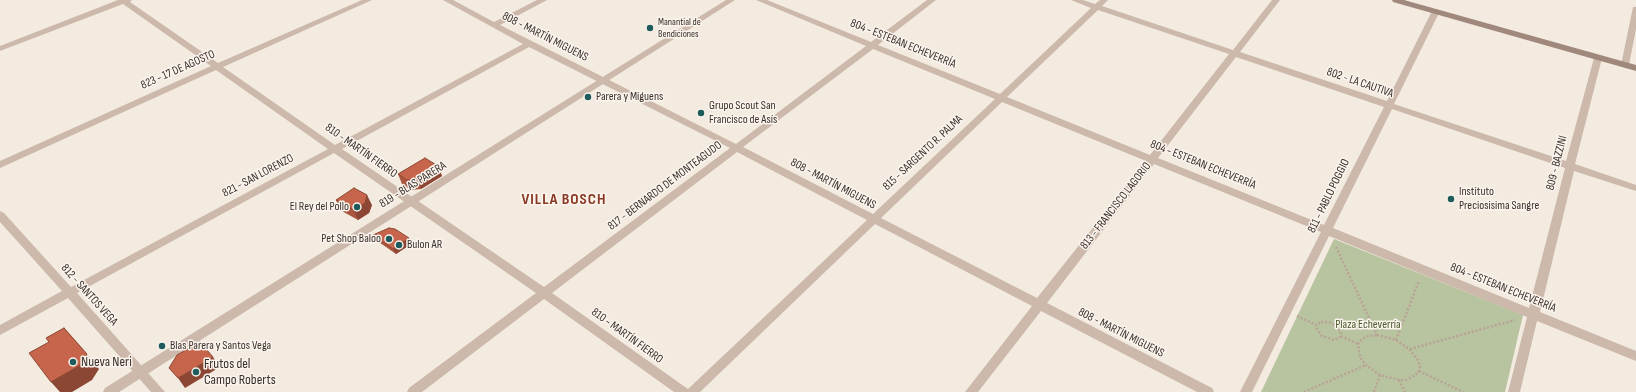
<!DOCTYPE html>
<meta charset="utf-8">
<style>
body{margin:0}
canvas{display:block;background:#f3eae0}
</style>
<canvas width="1636" height="392"></canvas>
<script>
const context = document.querySelector('canvas').getContext('2d');
context.lineJoin = 'round';
function fill(path, color) {
  context.fillStyle = color;
  context.fill(path, 'evenodd');
}
function poly(rows) {
  const path = new Path2D();
  for (const r of rows) {
    path.moveTo(r[0], r[1]);
    for (let i = 2; i < r.length; i += 2) path.lineTo(r[i], r[i + 1]);
  }
  return path;
}
function stroke(path, color, width, dash) {
  context.strokeStyle = color;
  context.lineWidth = width;
  context.lineCap = dash ? 'butt' : 'round';
  context.setLineDash(dash || []);
  context.stroke(path);
}
function label(font, color, halo, rows, align = 'center') {
  context.font = font + ' "Sofia Sans Condensed",sans-serif';
  context.lineWidth = 3;
  context.setLineDash([]);
  context.textBaseline = 'middle';
  context.strokeStyle = halo;
  context.fillStyle = color;
  for (const [text, x, y, turn = 0] of rows) {
    context.save();
    context.translate(x, y);
    context.rotate((+turn || 0) * Math.PI / 180);
    context.textAlign = isNaN(turn) ? turn : align;
    if (halo) context.strokeText(text, 0, 0);
    context.fillText(text, 0, 0);
    context.restore();
  }
}
fill(poly([
 [1334,239,1523,315,1505,392,1261,392]
]), '#b8c3a0');
stroke(poly([
 [1336,247,1377,335],
 [1297,316,1316,325],
 [1321,322,1329,322,1336,326,1341,332,1340,337,1334,340,1322,336,1316,328,1316,325,1321,322],
 [1377,335,1396,340,1409,349,1418,360,1420,367,1418,373,1407,380,1399,380,1380,375,1366,365,1360,357,1358,344,1362,339,1368,336,1377,335],
 [1341,336,1358,344],
 [1396,340,1419,281],
 [1410,349,1515,320],
 [1419,371,1463,392],
 [1399,380,1405,392],
 [1304,392,1366,365],
 [1374,392,1380,375]
]), '#b8a396', 2.5, [2, 2]);
fill(poly([
 [118,0,132,0,130,2,218,63,362,0,372,0,223,67,335,145,523,44,443,0,453,0,494,22,537,0,547,0,500,25,736,144,866,46,756,0,767,0,871,42,927,0,936,0,878,45,1000,94,1091,8,1071,0,1083,0,1095,4,1100,0,1108,0,1102,6,1233,50,1272,0,1280,0,1240,52,1387,101,1432,11,1436,9,1440,11,1394,104,1566,161,1594,58,1598,56,1602,58,1575,164,1636,185,1636,191,1574,171,1540,312,1636,351,1636,361,1537,321,1520,392,1508,392,1527,317,1329,236,1252,392,1240,392,1321,232,1154,164,1047,303,1212,388,1214,392,1197,392,1041,311,978,392,965,392,1032,306,875,224,700,392,674,392,544,299,422,392,407,392,409,388,536,293,334,153,77,293,165,392,151,392,68,298,0,335,0,325,62,291,0,222,0,211,4,213,71,287,328,149,216,70,0,168,0,161,211,66,123,4,0,51,0,46,118,0],
 [1098,10,1229,54,1150,155,1007,97,1098,10],
 [529,47,730,148,544,287,342,149,529,47],
 [873,49,995,99,873,214,743,147,873,49],
 [1236,57,1384,107,1324,225,1158,158,1236,57],
 [1002,102,1146,161,1037,298,881,218,1002,102],
 [1392,109,1565,168,1529,308,1333,228,1392,109],
 [737,152,867,220,688,389,552,293,737,152],
 [1633,7,1636,7,1636,29,1629,65,1625,68,1621,65,1633,7]
]), '#ccb9ac');
fill(poly([
 [726,0,735,0,119,392,103,392,105,388,726,0]
]), '#ccb9ac');
fill(poly([
 [1392,0,1404,0,1636,65,1636,71,1393,2,1392,0]
]), '#a0887d');
fill(poly([
 [438,166,442,176,421,189,411,190,402,184,398,174],
 [336,200,372,205,369,213,358,220,340,210],
 [373,235,409,238,411,244,396,254,376,240]
]), '#aa5740');
fill(poly([
 [438,166,442,176,421,189,417,179],
 [367,195,372,205,369,213,358,220,354,210],
 [409,238,411,244,396,254,393,249],
 [64,328,99,369,92,380,72,392,60,392,51,382],
 [213,357,220,367,185,388,178,378]
]), '#8b4734');
const building = poly([
 [425,158,438,166,417,179,407,180,398,174,425,158],
 [354,188,367,195,365,203,354,210,336,200,354,188],
 [389,228,395,229,409,238,393,249,373,235,389,228],
 [64,328,87,354,79,366,51,382,29,353,49,342,46,338,64,328],
 [200,342,213,357,178,378,169,368,177,355,200,342]
]);
fill(building, '#c6654b');
stroke(building, '#8b4734', 1);
for (const [x, y, r, color] of [
 [650,28,4,"#1f5a5c"],
 [588,97,4,"#1f5a5c"],
 [701,113,4,"#1f5a5c"],
 [1451,199,4,"#1f5a5c"],
 [357,207,4,"#1f5a5c"],
 [389,239,4,"#1f5a5c"],
 [399,245,4,"#1f5a5c"],
 [162,346,4,"#1f5a5c"],
 [73,362,4,"#1f5a5c"],
 [196,372,4,"#1f5a5c"]
]) {
  const dot = new Path2D();
  dot.arc(x, y, r, 0, 2 * Math.PI);
  context.fillStyle = color;
  context.fill(dot);
  stroke(dot, '#fbf4ed', 1.5);
}
label('10px', '#3a2f2b', '#fbf4ed', [
 ["Manantial de",658,22],
 ["Bendiciones",658,34]
], 'left');
label('12px', '#3a2f2b', '#fbf4ed', [
 ["808 - MARTÍN MIGUENS",545,37,27],
 ["804 - ESTEBAN ECHEVERRÍA",903,44,22],
 ["823 - 17 DE AGOSTO",178,70,-24],
 ["802 - LA CAUTIVA",1360,83,19],
 ["810 - MARTÍN FIERRO",361,151,35],
 ["815 - SARGENTO R. PALMA",923,153,-43],
 ["809 - BAZZINI",1557,163,-76],
 ["804 - ESTEBAN ECHEVERRÍA",1203,165,22],
 ["821 - SAN LORENZO",258,176,-28],
 ["808 - MARTÍN MIGUENS",833,184,28],
 ["819 - BLAS PARERA",413,185,-32],
 ["817 - BERNARDO DE MONTEAGUDO",665,186,-37],
 ["811 - PABLO POGGIO",1329,196,-64],
 ["813 - FRANCISCO LAGORIO",1116,206,-52],
 ["804 - ESTEBAN ECHEVERRÍA",1503,288,22],
 ["812 - SANTOS VEGA",89,295,48],
 ["808 - MARTÍN MIGUENS",1121,333,27],
 ["810 - MARTÍN FIERRO",627,336,36]
]);
label('12px', '#3a2f2b', '#fbf4ed', [
 ["Parera y Miguens",596,97],
 ["Grupo Scout San",709,106],
 ["Francisco de Asís",709,120],
 ["Instituto",1459,192],
 ["Preciosisima Sangre",1459,206],
 ["El Rey del Pollo",349,207,"right"],
 ["Pet Shop Baloo",381,239,"right"],
 ["Bulon AR",407,245],
 ["Blas Parera y Santos Vega",170,346]
], 'left');
label('12px', '#4a582e', '#fbf4ed', [
 ["Plaza Echeverría",1368,325]
]);
label('14px', '#3a2f2b', '#fbf4ed', [
 ["Nueva Neri",81,362],
 ["Frutos del",204,364],
 ["Campo Roberts",204,380]
], 'left');
context.letterSpacing = '1px';
label('bold 16px', '#893823', '#fbf4ed', [
 ["VILLA BOSCH",564,200]
]);
context.letterSpacing = '0px';
</script>
